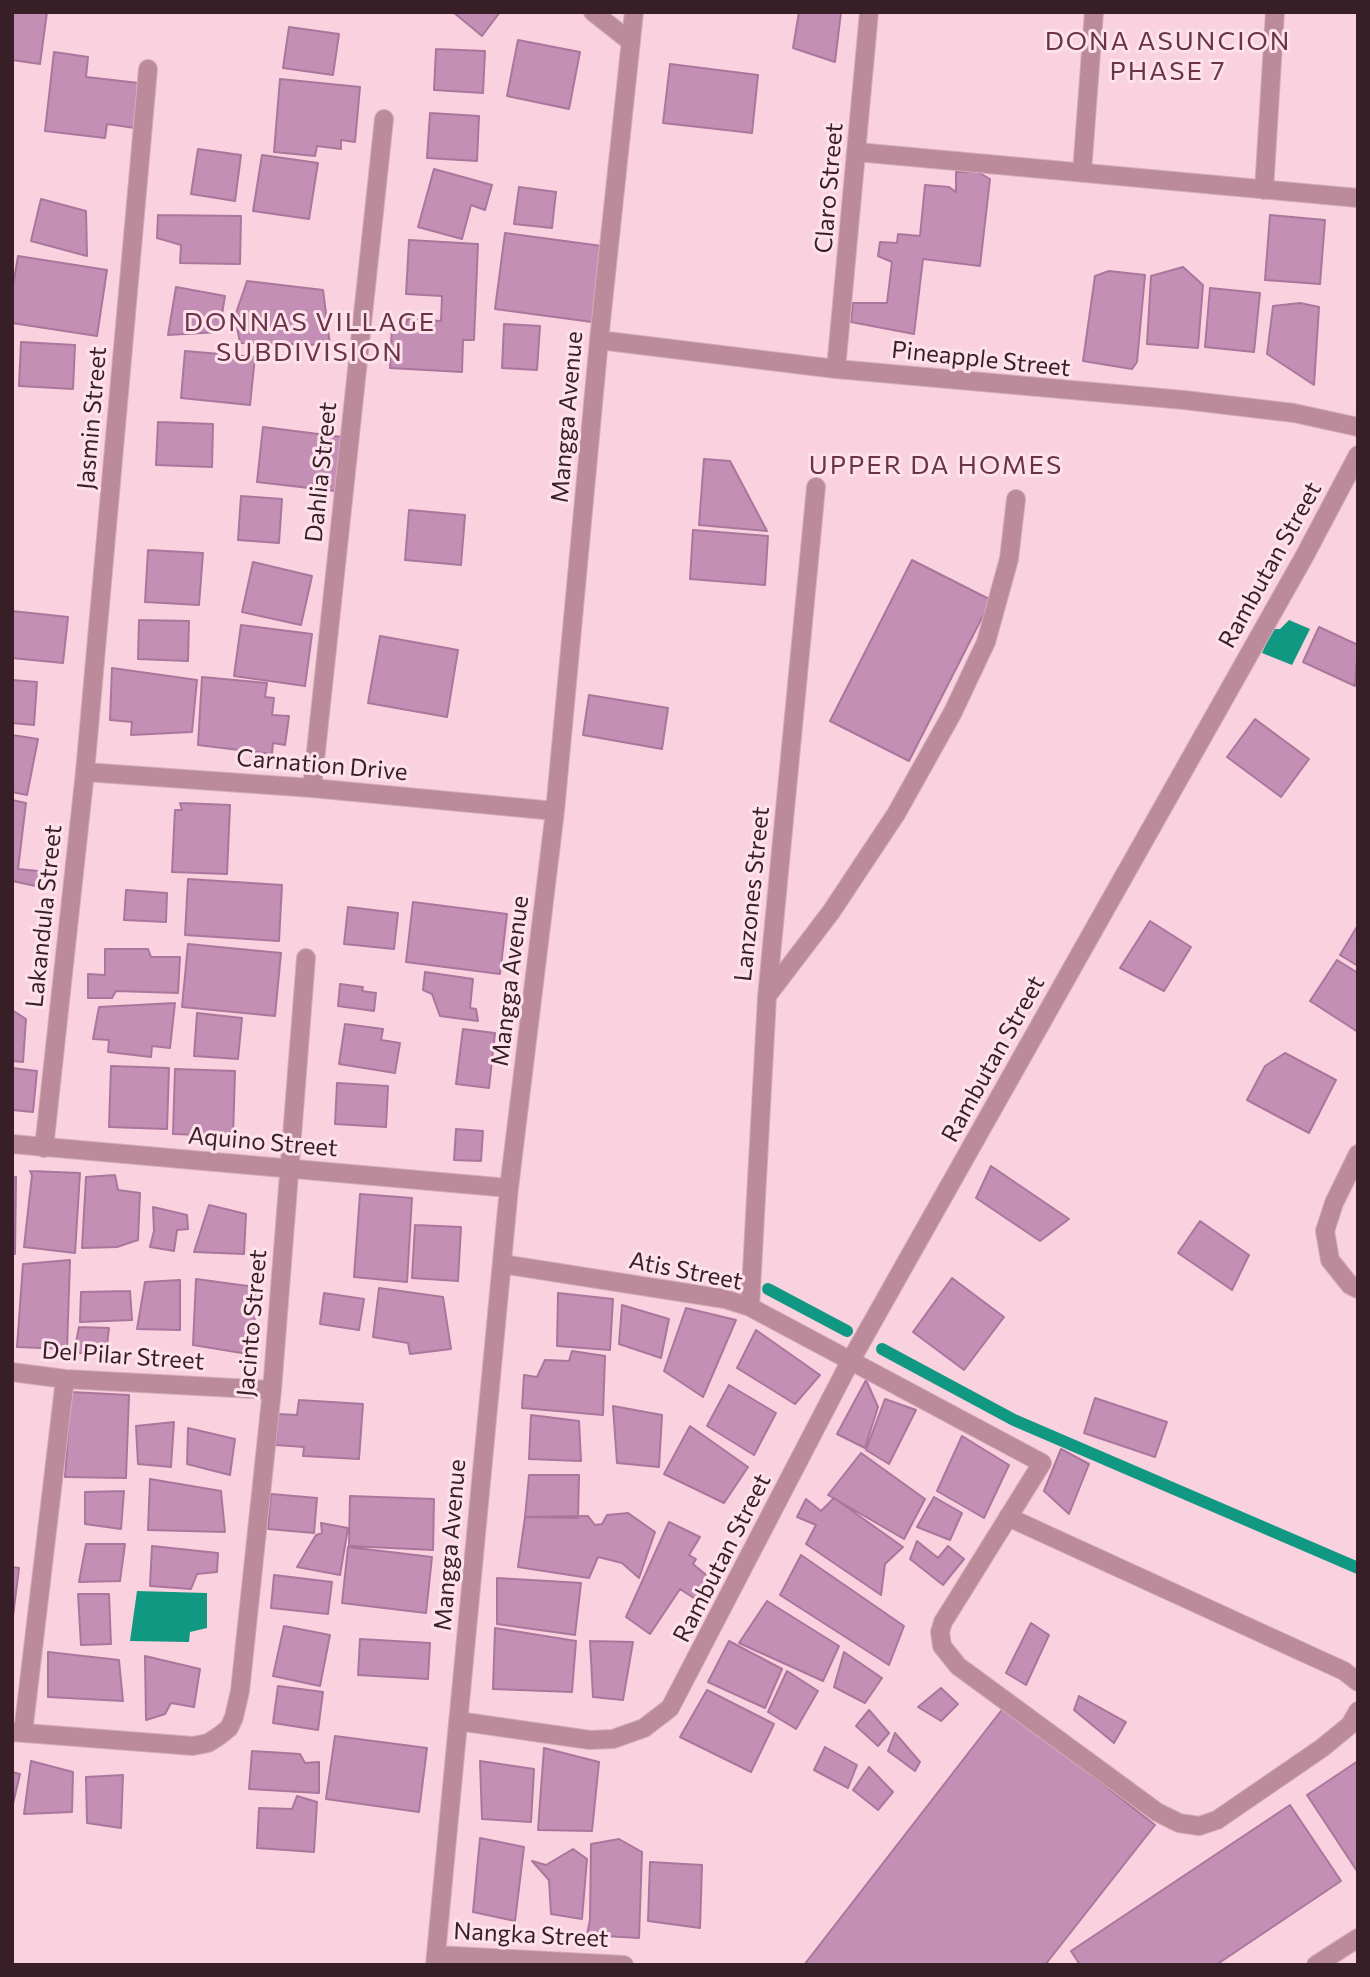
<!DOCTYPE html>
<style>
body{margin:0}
#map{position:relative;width:1370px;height:1977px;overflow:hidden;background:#fad1de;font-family:Commissioner,sans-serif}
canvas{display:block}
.frame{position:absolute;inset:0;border:14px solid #371e27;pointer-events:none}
</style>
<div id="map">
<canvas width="1370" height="1977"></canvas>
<div class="frame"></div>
</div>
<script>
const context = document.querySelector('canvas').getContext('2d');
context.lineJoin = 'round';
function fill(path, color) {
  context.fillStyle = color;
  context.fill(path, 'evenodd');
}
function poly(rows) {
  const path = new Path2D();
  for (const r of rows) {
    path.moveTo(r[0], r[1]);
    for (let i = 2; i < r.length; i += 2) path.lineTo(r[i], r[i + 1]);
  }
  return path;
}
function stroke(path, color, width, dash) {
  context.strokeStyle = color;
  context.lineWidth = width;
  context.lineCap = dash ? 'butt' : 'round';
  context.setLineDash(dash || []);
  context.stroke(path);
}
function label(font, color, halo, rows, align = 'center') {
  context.font = font + ' Commissioner,sans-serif';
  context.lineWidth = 6;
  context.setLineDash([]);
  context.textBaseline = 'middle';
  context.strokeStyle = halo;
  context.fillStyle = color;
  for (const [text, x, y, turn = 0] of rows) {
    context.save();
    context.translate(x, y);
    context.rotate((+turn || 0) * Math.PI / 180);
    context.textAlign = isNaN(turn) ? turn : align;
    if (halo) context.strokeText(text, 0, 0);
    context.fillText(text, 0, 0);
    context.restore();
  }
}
fill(poly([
 [1289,620,1310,629,1292,665,1262,653,1272,629,1280,629],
 [137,1591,207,1593,207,1628,190,1632,189,1642,130,1641]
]), '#109883');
stroke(poly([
 [768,1289,847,1331],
 [882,1349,1014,1420,1358,1568]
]), '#109883', 12);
const building = poly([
 [12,12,47,12,40,64,12,60,12,12],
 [453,12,500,12,482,36,453,12],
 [799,12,841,12,835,62,793,48,799,12],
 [289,27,339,34,333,75,283,68,289,27],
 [518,40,580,52,569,109,507,96,518,40],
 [436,49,485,51,483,93,434,90,436,49],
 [54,52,88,57,86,77,139,83,135,128,107,124,105,138,45,131,54,52],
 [670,64,758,75,752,133,663,123,670,64],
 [280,79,360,87,355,142,341,140,341,149,317,146,315,156,274,152,280,79],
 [430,113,479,116,477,161,427,158,430,113],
 [198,149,241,155,235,201,191,194,198,149],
 [262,155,318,163,309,219,253,211,262,155],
 [434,169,492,185,485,210,471,205,462,239,418,227,434,169],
 [956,172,978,172,990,179,980,266,923,259,914,334,851,322,853,303,887,303,892,262,878,256,880,242,897,243,898,234,920,236,925,185,949,187,956,192,956,172],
 [519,187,556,192,552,228,514,224,519,187],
 [41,199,86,211,87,256,31,241,41,199],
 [158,215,241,216,240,264,180,263,181,245,157,238,158,215],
 [1270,215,1325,220,1320,284,1265,280,1270,215],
 [505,233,602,246,592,322,495,309,505,233],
 [409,240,478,244,474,340,463,340,462,372,390,368,392,327,406,328,407,319,441,321,442,296,406,294,409,240],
 [18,256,107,270,97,336,12,323,12,292,18,256],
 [1183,267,1203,285,1198,348,1147,344,1151,276,1183,267],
 [1109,271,1145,275,1137,362,1132,369,1083,361,1095,276,1109,271],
 [247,281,323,290,330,345,240,343,235,316,247,281],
 [176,287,225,296,219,332,168,335,176,287],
 [1210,288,1260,293,1254,352,1205,347,1210,288],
 [1300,303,1319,307,1314,385,1267,354,1273,306,1300,303],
 [504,324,540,326,537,370,502,368,504,324],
 [21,342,75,345,73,389,19,386,21,342],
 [185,351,255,357,250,405,181,398,185,351],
 [158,422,213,424,212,467,156,465,158,422],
 [263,427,342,437,335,491,257,482,263,427],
 [704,459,730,461,767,531,699,525,704,459],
 [241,496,282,499,279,543,238,540,241,496],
 [409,510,465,515,461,565,405,560,409,510],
 [693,530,768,536,765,585,690,579,693,530],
 [148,550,203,553,199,605,145,602,148,550],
 [912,560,991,600,909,761,830,721,912,560],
 [253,562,312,576,301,625,242,612,253,562],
 [12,611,68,617,63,663,12,658,12,611],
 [139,620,189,621,188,661,138,659,139,620],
 [241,625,312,634,305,686,234,676,241,625],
 [1319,627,1358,645,1355,686,1303,662,1319,627],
 [380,636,458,650,447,717,368,703,380,636],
 [112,668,197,680,192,732,131,735,132,722,110,720,112,668],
 [202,677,267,683,265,697,274,698,272,715,289,716,285,745,273,743,272,754,198,745,202,677],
 [12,680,37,682,34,725,12,723,12,680],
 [589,695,668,708,662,749,583,735,589,695],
 [1255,719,1309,759,1281,797,1227,757,1255,719],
 [12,735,38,739,27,795,12,792,12,735],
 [12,800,26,803,18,869,48,872,45,888,12,881,12,800],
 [180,803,230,805,227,874,172,872,175,810,182,810,180,803],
 [188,879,282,885,279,941,185,935,188,879],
 [126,890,167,893,166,922,124,920,126,890],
 [413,902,507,914,500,974,406,962,413,902],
 [348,907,398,913,394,949,344,944,348,907],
 [1150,921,1191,947,1164,991,1120,968,1150,921],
 [1358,925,1358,966,1340,955,1358,925],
 [188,944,281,953,275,1016,182,1007,188,944],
 [105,949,148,949,151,957,180,957,178,993,116,991,112,998,88,998,88,974,105,975,105,949],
 [1337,960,1358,973,1358,1032,1310,1001,1337,960],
 [425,972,473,979,470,1008,476,1009,478,1021,440,1016,432,994,423,990,425,972],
 [340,984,363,987,362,991,376,993,374,1011,338,1006,340,984],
 [175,1003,170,1048,152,1046,151,1057,108,1052,109,1040,93,1039,99,1007,175,1003],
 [12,1010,26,1019,23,1062,12,1061,12,1010],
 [197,1013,242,1018,238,1059,194,1056,197,1013],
 [345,1024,383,1029,381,1040,400,1043,395,1073,339,1064,345,1024],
 [463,1029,495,1033,489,1088,456,1084,463,1029],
 [1285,1053,1336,1080,1309,1133,1247,1100,1265,1066,1285,1053],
 [111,1066,169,1068,167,1129,109,1127,111,1066],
 [12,1068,37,1071,33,1112,12,1110,12,1068],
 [175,1069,235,1071,233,1136,173,1134,175,1069],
 [337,1083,388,1086,386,1127,335,1124,337,1083],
 [456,1129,483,1131,481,1161,454,1160,456,1129],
 [991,1166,1069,1219,1040,1241,976,1198,991,1166],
 [30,1171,80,1173,75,1253,24,1247,32,1175,30,1171],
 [115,1175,118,1190,140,1193,138,1240,117,1247,82,1248,86,1177,115,1175],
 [16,1177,15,1254,12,1254,12,1178,16,1177],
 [360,1194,412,1198,407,1282,354,1277,360,1194],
 [209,1205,246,1214,244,1254,194,1252,209,1205],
 [153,1207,187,1215,188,1229,177,1230,174,1251,150,1247,154,1231,153,1207],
 [1200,1221,1249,1255,1232,1290,1178,1253,1200,1221],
 [415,1225,461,1227,458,1281,412,1278,415,1225],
 [70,1260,67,1349,17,1347,23,1264,70,1260],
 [952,1278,1004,1317,964,1370,913,1332,952,1278],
 [196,1279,255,1287,254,1355,193,1345,196,1279],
 [180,1280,180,1330,137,1329,145,1282,180,1280],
 [379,1288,443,1297,451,1349,410,1354,408,1343,373,1337,379,1288],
 [130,1291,132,1320,80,1322,81,1292,130,1291],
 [324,1293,364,1299,359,1330,320,1324,324,1293],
 [558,1293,613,1299,610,1350,557,1346,558,1293],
 [622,1305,669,1319,661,1358,619,1344,622,1305],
 [686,1308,736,1320,703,1397,664,1371,686,1308],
 [79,1327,109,1328,106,1353,74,1353,79,1327],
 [756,1330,820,1375,795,1404,737,1368,756,1330],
 [572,1351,605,1356,603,1415,522,1408,524,1375,537,1377,545,1360,569,1361,572,1351],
 [866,1380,878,1407,865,1448,837,1434,866,1380],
 [729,1385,776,1413,754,1455,707,1426,729,1385],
 [71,1392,129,1395,126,1478,65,1477,71,1392],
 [1095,1398,1167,1422,1155,1457,1084,1433,1095,1398],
 [885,1399,916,1410,889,1464,866,1450,885,1399],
 [299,1400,363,1404,359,1459,303,1456,304,1447,276,1445,278,1414,297,1415,299,1400],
 [613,1406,662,1415,659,1467,617,1463,613,1406],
 [531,1415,579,1421,581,1461,529,1459,531,1415],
 [174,1422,171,1467,138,1464,136,1426,174,1422],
 [690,1426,748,1467,724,1503,664,1474,690,1426],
 [188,1428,235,1439,230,1475,187,1464,188,1428],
 [962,1436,1009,1465,984,1518,937,1491,962,1436],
 [1061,1449,1089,1464,1069,1514,1044,1491,1061,1449],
 [861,1453,925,1499,904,1539,828,1495,861,1453],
 [529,1475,579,1475,578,1518,525,1517,529,1475],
 [150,1479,221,1491,225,1532,148,1530,150,1479],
 [124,1491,121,1529,85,1524,85,1492,124,1491],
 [271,1494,317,1498,314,1533,268,1529,271,1494],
 [350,1496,434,1499,433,1550,349,1546,350,1496],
 [934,1497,962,1513,950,1540,917,1527,934,1497],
 [834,1498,903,1547,885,1564,881,1595,806,1544,816,1525,797,1517,806,1499,821,1511,834,1498],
 [628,1513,655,1532,639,1578,622,1563,598,1557,589,1578,518,1567,525,1517,588,1516,595,1525,602,1524,607,1515,628,1513],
 [669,1522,700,1537,689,1555,696,1559,693,1564,711,1579,700,1602,680,1589,650,1634,626,1617,669,1522],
 [321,1523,348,1528,340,1575,297,1567,316,1535,322,1533,321,1523],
 [917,1541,938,1558,948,1546,964,1559,943,1585,910,1559,917,1541],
 [86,1544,125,1544,120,1581,79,1582,86,1544],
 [152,1546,218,1553,217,1572,197,1574,191,1589,150,1586,152,1546],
 [348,1547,432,1557,426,1613,342,1603,348,1547],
 [801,1555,904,1626,889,1665,780,1595,801,1555],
 [12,1567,19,1568,12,1624,12,1567],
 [274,1575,332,1582,328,1614,271,1608,274,1575],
 [497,1578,581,1583,575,1635,497,1624,497,1578],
 [78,1594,109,1594,111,1644,81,1645,78,1594],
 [767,1601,839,1646,823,1681,739,1643,767,1601],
 [1031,1623,1049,1635,1026,1685,1006,1673,1031,1623],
 [284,1626,330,1635,320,1686,273,1676,284,1626],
 [495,1628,576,1641,572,1692,493,1689,495,1628],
 [360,1639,430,1643,428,1679,358,1675,360,1639],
 [590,1641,633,1642,623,1700,593,1697,590,1641],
 [729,1641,782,1669,765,1708,708,1682,729,1641],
 [48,1652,119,1660,123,1701,48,1697,48,1652],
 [844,1652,882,1678,865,1703,834,1687,844,1652],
 [145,1656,200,1669,194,1707,171,1703,165,1714,146,1720,145,1656],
 [787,1671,818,1691,796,1729,768,1712,787,1671],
 [278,1686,323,1692,318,1730,273,1723,278,1686],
 [941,1688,958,1704,941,1721,918,1707,941,1688],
 [707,1690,774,1724,751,1772,680,1737,707,1690],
 [1079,1696,1126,1722,1114,1743,1074,1710,1079,1696],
 [1004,1707,1155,1825,1045,1965,804,1965,1004,1707],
 [869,1710,889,1733,878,1746,856,1726,869,1710],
 [895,1733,920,1762,915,1771,888,1751,895,1733],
 [335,1736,427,1748,419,1812,326,1799,335,1736],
 [825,1747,857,1765,848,1788,814,1770,825,1747],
 [544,1748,599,1762,592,1831,538,1830,544,1748],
 [252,1751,300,1754,305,1763,319,1762,319,1793,249,1789,252,1751],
 [31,1761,73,1772,72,1812,24,1814,31,1761],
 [480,1761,534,1769,531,1822,482,1819,480,1761],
 [1358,1761,1358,1871,1357,1871,1307,1795,1358,1761],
 [869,1767,893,1792,878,1810,853,1790,869,1767],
 [12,1772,20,1774,12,1808,12,1772],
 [123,1775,121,1828,87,1823,86,1777,123,1775],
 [297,1796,317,1802,314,1852,257,1848,259,1808,292,1809,297,1796],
 [1290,1805,1341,1881,1216,1965,1080,1965,1071,1951,1290,1805],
 [480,1838,524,1847,515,1921,473,1912,480,1838],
 [619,1839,642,1852,639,1938,587,1935,590,1920,591,1844,619,1839],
 [573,1849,587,1859,582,1919,551,1914,549,1880,532,1861,546,1865,573,1849],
 [650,1862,702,1865,700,1928,648,1921,650,1862]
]);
fill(building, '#c48fb5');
stroke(building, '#aa769b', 2);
const minor = poly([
 [593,12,631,42],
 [857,152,1358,198],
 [1082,172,1094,12],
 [1264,190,1275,12],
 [599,340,836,369,1184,400,1294,413,1358,427],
 [836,369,869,12],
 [85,772,312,788,555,811],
 [312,788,384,119],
 [767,996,831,912,896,814,953,712,986,642,1009,559,1016,499],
 [12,1144,509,1188],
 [44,1148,85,772,148,69],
 [1358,1154,1334,1203,1325,1231,1330,1260,1350,1285,1358,1289],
 [502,1264,725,1299,750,1307,1042,1463,943,1622,940,1632,942,1646,958,1666,1157,1812,1179,1823,1199,1826,1217,1820,1322,1748,1350,1725,1358,1711],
 [750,1307,767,997,816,487],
 [12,1372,65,1379,272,1390],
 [1008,1517,1344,1671,1358,1682],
 [458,1721,590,1740,613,1739,644,1728,670,1708,851,1360,1304,557,1358,455],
 [12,1732,193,1746,208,1743,219,1736,229,1728,234,1717,240,1691,272,1390,306,958],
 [23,1733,65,1379],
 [436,1955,624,1965],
 [435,1965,509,1188,555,811,599,340,634,12],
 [1316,1965,1358,1938]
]);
stroke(minor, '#d3adb9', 20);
stroke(minor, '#bb8b9b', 18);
label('24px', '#371e27', '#fee2eb', [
 ["Claro Street",829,188,-85],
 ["Pineapple Street",981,359,6],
 ["Mangga Avenue",567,417,-85],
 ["Jasmin Street",92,418,-85],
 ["Dahlia Street",321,472,-84],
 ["Rambutan Street",1270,565,-61],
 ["Carnation Drive",322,765,5],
 ["Lanzones Street",752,894,-84],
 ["Lakandula Street",44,916,-84],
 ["Mangga Avenue",510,981,-83],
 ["Rambutan Street",993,1059,-61],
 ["Aquino Street",263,1142,5],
 ["Atis Street",686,1271,11],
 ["Jacinto Street",252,1323,-85],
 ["Del Pilar Street",123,1356,4],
 ["Mangga Avenue",450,1545,-85],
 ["Rambutan Street",722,1558,-63],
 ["Nangka Street",531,1935,3]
]);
context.letterSpacing = '2px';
label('26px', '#6a3348', '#fee2eb', [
 ["DONA ASUNCION",1168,41],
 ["PHASE 7",1168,71],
 ["DONNAS VILLAGE",310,322],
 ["SUBDIVISION",310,352],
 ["UPPER DA HOMES",936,465]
]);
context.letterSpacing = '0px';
</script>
